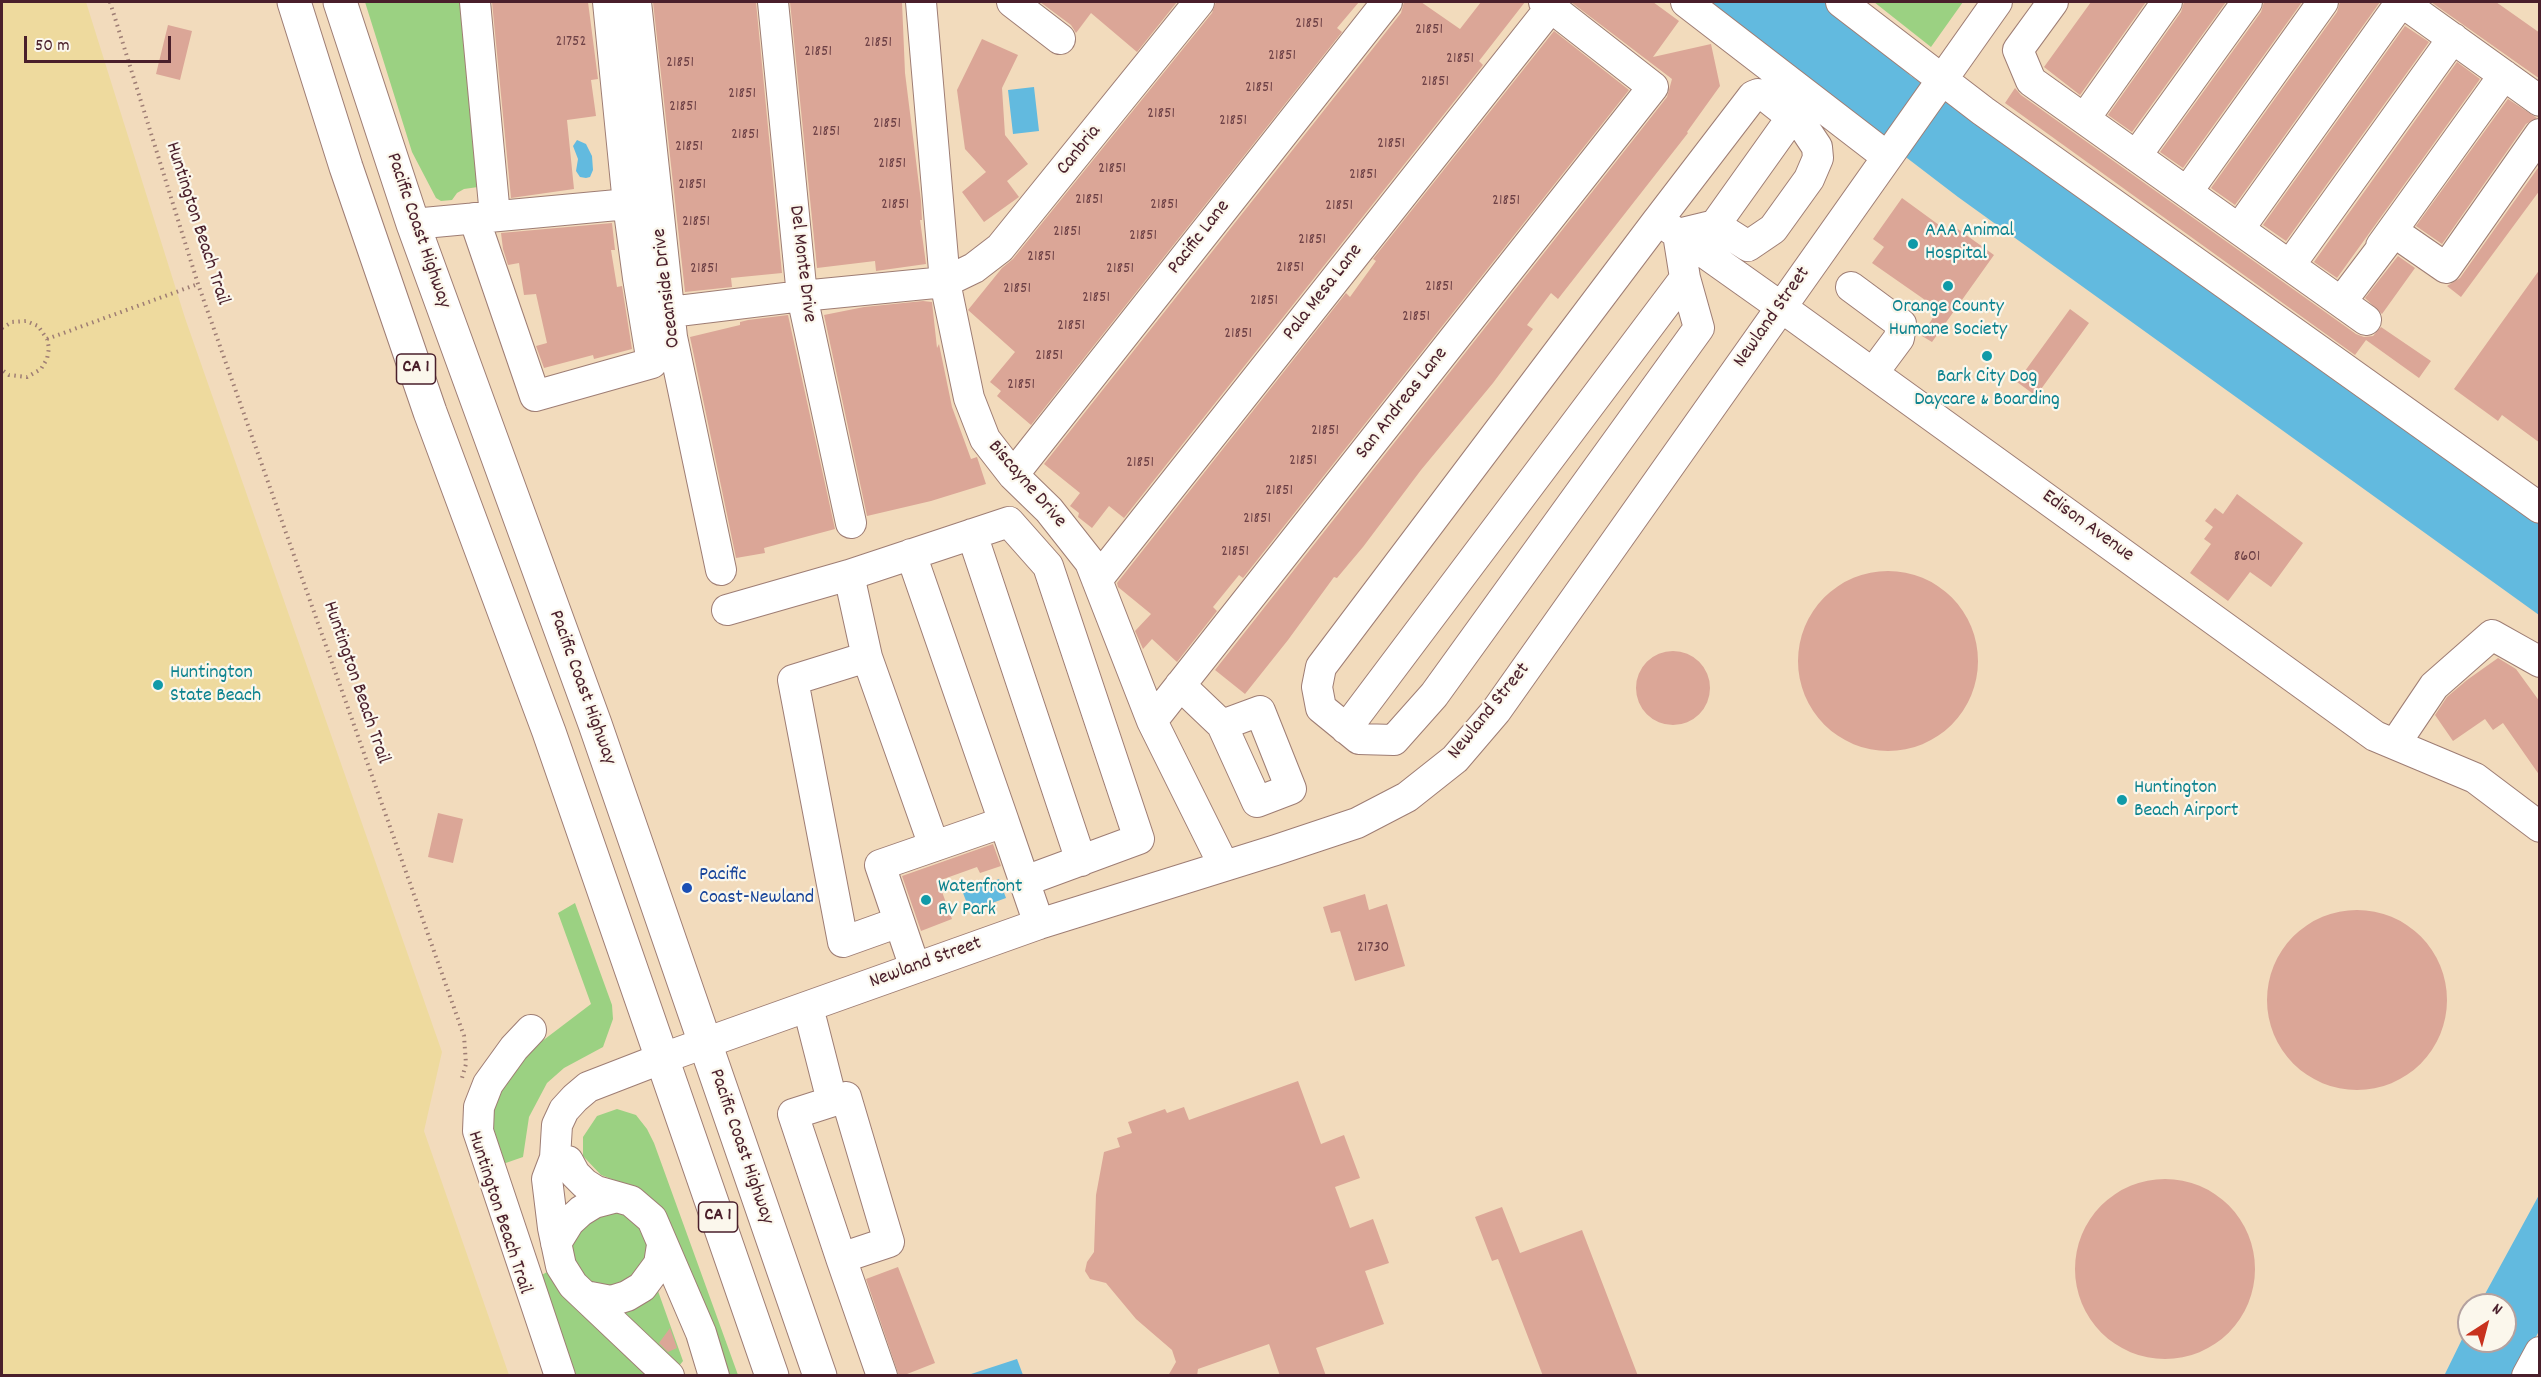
<!DOCTYPE html>
<style>
body{margin:0}
#map{position:relative;width:2541px;height:1377px;overflow:hidden;background:#f2dbbc;font-family:Dekko,sans-serif}
canvas{display:block}
.frame{position:absolute;inset:0;border:3px solid #4a1f2b;pointer-events:none}
.north{position:absolute;left:2457px;top:1293px;width:60px;height:60px;box-sizing:border-box;background:#fbf7ec;border:2px solid #b4a19f;border-radius:50%;rotate:36deg;font-size:16px;font-weight:700;line-height:24px;text-align:center;color:#4a1f2b}
.north::after{content:'';display:block;margin:auto;width:21px;height:27px;background:#c8321e;clip-path:polygon(50% 0,100% 100%,50% 72%,0 100%)}
.scale{position:absolute;left:24px;top:36px;width:147px;height:27px;box-sizing:border-box;border:3px solid #4a1f2b;border-top:0;padding-left:8px;font-size:18px;line-height:21px;white-space:nowrap;color:#4a1f2b;-webkit-text-stroke:4px #fbf7ec;paint-order:stroke}
</style>
<div id="map">
<canvas width="2541" height="1377"></canvas>
<div class="frame"></div>
<div class="north">N</div>
<div class="scale">50 m</div>
</div>
<script>
const context = document.querySelector('canvas').getContext('2d');
context.lineJoin = 'round';
function fill(path, color) {
  context.fillStyle = color;
  context.fill(path, 'evenodd');
}
function poly(rows) {
  const path = new Path2D();
  for (const r of rows) {
    if (r.length === 3) {
      path.moveTo(r[0] + r[2], r[1]);
      path.arc(r[0], r[1], r[2], 0, 2 * Math.PI);
      continue;
    }
    path.moveTo(r[0], r[1]);
    for (let i = 2; i < r.length; i += 2) path.lineTo(r[i], r[i + 1]);
  }
  return path;
}
function stroke(path, color, width, dash) {
  context.strokeStyle = color;
  context.lineWidth = width;
  context.lineCap = dash ? 'butt' : 'round';
  context.setLineDash(dash || []);
  context.stroke(path);
}
function label(font, color, halo, rows, align = 'center') {
  context.font = font + ' Dekko,sans-serif';
  context.lineWidth = 4.5;
  context.setLineDash([]);
  context.textBaseline = 'middle';
  context.strokeStyle = halo;
  context.fillStyle = color;
  for (const [text, x, y, turn = 0] of rows) {
    context.save();
    context.translate(x, y);
    context.rotate((+turn || 0) * Math.PI / 180);
    context.textAlign = isNaN(turn) ? turn : align;
    if (halo) context.strokeText(text, 0, 0);
    context.fillText(text, 0, 0);
    context.restore();
  }
}
fill(poly([
 [365,2,460,2,478,187,464,189,457,193,452,200,441,201,436,198,412,152],
 [1874,2,1963,2,1931,47],
 [575,903,612,1005,613,1019,603,1047,564,1068,547,1083,529,1117,523,1157,500,1165,490,1141,488,1095,537,1045,591,1004,558,913],
 [617,1109,636,1115,647,1129,654,1143,738,1375,721,1375,674,1244,615,1185,617,1181,601,1175,583,1156,583,1137,597,1116],
 [593,1209,632,1214,650,1248,642,1273,607,1289,582,1279,568,1255,572,1228],
 [547,1272,655,1375,573,1375,540,1276],
 [658,1291,683,1361,679,1366,621,1315,624,1309]
]), '#9bd182');
fill(poly([
 [2,2,86,2,185,318,442,1052,424,1131,509,1375,2,1375]
]), '#eeda9e');
fill(poly([
 [1703,2,1825,2,1911,76,2539,521,2539,615,1958,197],
 [1034,87,1039,131,1013,134,1008,90],
 [577,140,586,144,592,156,593,170,590,177,586,178,580,177,576,171,578,159,573,146],
 [999,879,1006,898,970,911,963,893],
 [2539,1195,2539,1331,2516,1375,2444,1376,2469,1325,2469,1341,2505,1341,2505,1305,2479,1305],
 [1017,1359,1023,1375,968,1375]
]), '#62badf');
fill(poly([
 [492,2,588,2,598,79,591,80,596,116,567,120,574,189,511,198],
 [653,2,756,2,782,273,731,278,732,287,685,292],
 [790,2,902,2,905,73,921,201,922,220,920,220,926,264,876,271,875,261,817,268],
 [1040,2,1177,2,1137,52,1091,13,1076,33,1071,25],
 [1216,2,1359,2,1337,28,1342,32,1031,425,997,396,1001,391,990,382,1015,352,968,310,1002,268,1013,259,1212,13],
 [1404,2,1421,2,1460,29,1481,2,1525,2,1479,61,1483,65,1124,518,1109,506,1092,528,1078,517,1079,513,1070,506,1080,493,1044,464,1401,13],
 [1571,2,1653,2,1679,21,1653,57,1711,44,1720,86,1687,132,1688,133,1558,299,1551,293,1527,325,1533,329,1493,383,1421,470,1363,547,1337,578,1334,577,1288,640,1245,694,1215,670,1667,97,1672,79],
 [2091,2,2146,2,2080,95,2044,67],
 [2184,2,2226,2,2132,132,2108,115,2181,12],
 [2264,2,2302,2,2183,168,2160,152,2261,12],
 [2340,2,2380,2,2235,205,2211,188,2337,12],
 [2431,2,2496,2,2540,33,2540,79],
 [168,25,192,31,180,80,156,74],
 [2405,26,2429,42,2286,241,2263,225],
 [1554,31,1629,90,1243,578,1239,575,1213,607,1217,611,1177,662,1152,639,1143,649,1135,631,1151,614,1118,587,1117,583,1346,293,1350,297,1376,261,1373,259],
 [982,39,1018,55,1002,88,1005,135,1028,164,1007,181,1019,197,984,222,962,192,986,172,965,149,957,90],
 [2457,62,2480,79,2337,278,2314,262],
 [2015,88,2021,95,2356,334,2364,337,2373,336,2381,327,2431,361,2419,378,2366,340,2355,355,2005,103],
 [2508,99,2537,118,2526,124,2442,244,2416,226],
 [2540,165,2540,190,2461,297,2447,286,2460,278],
 [1902,198,1950,233,1955,227,1994,255,1932,342,1922,336,1938,309,1872,263,1884,247,1873,239],
 [612,223,615,250,611,250,617,287,622,286,632,349,594,359,593,355,544,368,536,346,547,343,536,294,524,295,519,263,508,265,503,249,501,233],
 [2398,256,2415,268,2382,314,2365,298],
 [2540,269,2540,443,2502,415,2498,421,2454,389],
 [923,301,932,302,937,348,939,344,952,407,971,459,977,457,986,484,931,501,867,516,824,315,864,307],
 [2070,309,2089,323,2036,396,2017,382],
 [788,315,835,529,764,548,765,553,736,558,690,337,740,325,740,322,748,320],
 [2237,494,2303,543,2271,587,2250,572,2228,601,2190,573,2211,544,2204,539,2213,527,2205,521,2215,508,2223,514],
 [1888,661,90],
 [1673,688,37],
 [2498,658,2516,669,2540,702,2540,776,2503,723,2493,730,2485,719,2453,741,2435,715,2447,697,2467,680],
 [438,813,463,819,453,863,428,857],
 [993,844,1001,866,980,873,977,867,938,881,952,919,921,931,902,876],
 [1365,894,1369,910,1387,904,1405,966,1355,981,1340,931,1331,933,1323,907],
 [2357,1000,90],
 [1298,1081,1321,1144,1344,1135,1360,1178,1335,1187,1350,1228,1373,1219,1389,1263,1365,1271,1384,1324,1316,1348,1326,1376,1280,1376,1269,1344,1198,1369,1197,1376,1168,1376,1176,1362,1172,1350,1136,1319,1106,1283,1090,1279,1085,1271,1087,1262,1094,1252,1096,1195,1104,1152,1120,1147,1117,1138,1132,1133,1128,1122,1165,1109,1167,1113,1184,1107,1189,1120],
 [2165,1269,90],
 [1502,1207,1520,1253,1582,1230,1638,1376,1543,1376,1498,1259,1492,1261,1475,1217],
 [898,1267,935,1363,902,1376,899,1376,866,1279],
 [670,1328,677,1348,668,1352,659,1343]
]), '#dba697');
const minor = poly([
 [475,2,495,216],
 [636,2,672,337,721,570],
 [773,2,802,296,851,523],
 [921,2,945,282,969,398,985,439,1013,475,1049,510,1090,562,1152,721,1224,866],
 [1012,2,1060,39],
 [1686,2,1886,156],
 [1841,2,1983,111,2540,508],
 [2053,2,2018,50,2031,81,2366,320],
 [2402,2,2540,101],
 [2085,118,2167,2],
 [2136,156,2247,2],
 [2187,192,2323,2],
 [474,218,535,396,652,363,638,278,628,204,608,2],
 [1658,220,1753,96,1758,94,1765,96,1803,126,1817,147,1818,158,1809,179,1773,229,1748,246,1715,225,1678,234,1685,278,1699,328,1434,695,1394,740,1359,739,1321,708,1317,687,1321,667,1658,220,1678,234,1781,307,2375,736,2475,778,2540,827],
 [413,224,628,204],
 [1715,225,1792,117],
 [2239,229,2401,2],
 [2381,246,2504,75],
 [2290,265,2453,38],
 [1851,287,1901,324,1899,338,1873,373],
 [2341,302,2394,232,2446,268,2540,134],
 [670,312,802,296,945,282,974,268,1000,248,1199,2],
 [1013,475,1387,2],
 [972,534,1081,861],
 [911,554,1004,822],
 [1097,580,1551,7],
 [727,610,849,575],
 [867,657,934,846],
 [1180,685,1222,725,1257,802,1291,789,1260,711,1222,725],
 [1152,721,1653,87,1544,2],
 [1346,729,1685,278],
 [2395,744,2434,686,2492,635,2540,662],
 [899,922,843,942,793,680,867,657,849,575,1009,522,1048,566,1139,839,1025,881],
 [915,968,880,865,1004,822,1039,924],
 [808,1007,832,1101],
 [531,1030,514,1048,488,1084,479,1107,478,1131,560,1376],
 [846,1097,889,1242,841,1258,793,1114,846,1097],
 [555,1158,568,1161,575,1174,585,1184,596,1191,631,1201,652,1219,701,1333,714,1376],
 [556,1243,569,1222,581,1211,594,1203,617,1197],
 [841,1258,882,1376],
 [585,1296,611,1301,627,1296,642,1287,659,1264,662,1245],
 [669,1376,573,1285,561,1266,553,1228,547,1179,555,1158,557,1125,564,1110,575,1098,588,1087,663,1058,1039,924,1276,850,1357,823,1407,797,1455,759,1496,711,1997,2],
 [2527,1376,2540,1352]
]);
const highway = poly([
 [294,2,346,167,430,412,549,732,772,1376],
 [340,2,413,224,595,724,820,1376]
]);
stroke(minor, '#9e7d74', 32);
stroke(highway, '#9e7d74', 35);
stroke(poly([
 [110,2,198,284,464,1036,466,1064,462,1078],
 [2,328,12,322,26,321,38,326,47,339,49,348,47,359,41,369,27,377,9,375,2,370],
 [47,339,198,284]
]), '#9e7d74', 4, [1.5, 4.5]);
stroke(minor, '#fff', 30);
stroke(highway, '#fff', 33);
for (const [x, y, r, color] of [
 [1913,244,6,"#0f9aa8"],
 [1948,286,6,"#0f9aa8"],
 [1987,356,6,"#0f9aa8"],
 [158,685,6,"#0f9aa8"],
 [2122,800,6,"#0f9aa8"],
 [687,888,6,"#1a4fb4"],
 [926,900,6,"#0f9aa8"]
]) {
  const dot = new Path2D();
  dot.arc(x, y, r, 0, 2 * Math.PI);
  context.fillStyle = color;
  context.fill(dot);
  stroke(dot, '#fbf7ec', 2);
}
label('16px', '#6e4146', null, [
 ["21851",1309,25],
 ["21851",1429,31],
 ["21752",571,43],
 ["21851",878,44],
 ["21851",818,53],
 ["21851",1282,57],
 ["21851",1460,60],
 ["21851",680,64],
 ["21851",1435,83],
 ["21851",1259,89],
 ["21851",742,95],
 ["21851",683,108],
 ["21851",1161,115],
 ["21851",1233,122],
 ["21851",887,125],
 ["21851",826,133],
 ["21851",745,136],
 ["21851",1391,145],
 ["21851",689,148],
 ["21851",892,165],
 ["21851",1112,170],
 ["21851",1363,176],
 ["21851",692,186],
 ["21851",1089,201],
 ["21851",1506,202],
 ["21851",895,206],
 ["21851",1164,206],
 ["21851",1339,207],
 ["21851",696,223],
 ["21851",1067,233],
 ["21851",1143,237],
 ["21851",1312,241],
 ["21851",1041,258],
 ["21851",1290,269],
 ["21851",704,270],
 ["21851",1120,270],
 ["21851",1439,288],
 ["21851",1017,290],
 ["21851",1096,299],
 ["21851",1264,302],
 ["21851",1416,318],
 ["21851",1071,327],
 ["21851",1238,335],
 ["21851",1049,357],
 ["21851",1021,386],
 ["21851",1325,432],
 ["21851",1303,462],
 ["21851",1140,464],
 ["21851",1279,492],
 ["21851",1257,520],
 ["21851",1235,553],
 ["8601",2247,558],
 ["21730",1373,949]
]);
for (const [x, y, w] of [
 [416,369,39],
 [718,1217,39]
]) {
  const box = new Path2D();
  box.roundRect(x - w / 2, y - 15, w, 30, 4.5);
  context.fillStyle = '#fbf7ec';
  context.fill(box);
  stroke(box, '#4a1f2b', 1.5);
}
label('bold 18px', '#4a1f2b', null, [
 ["CA 1",416,369],
 ["CA 1",718,1217]
]);
label('20px', '#4a1f2b', '#fbf7ec', [
 ["Canbria",1080,151,-51],
 ["Huntington Beach Trail",196,224,72],
 ["Pacific Coast Highway",417,231,71],
 ["Pacific Lane",1200,238,-52],
 ["Del Monte Drive",801,264,83],
 ["Oceanside Drive",668,288,-97],
 ["Pala Mesa Lane",1324,293,-52],
 ["Newland Street",1773,318,-55],
 ["San Andreas Lane",1403,404,-52],
 ["Biscayne Drive",1026,485,49],
 ["Edison Avenue",2087,527,36],
 ["Huntington Beach Trail",355,683,71],
 ["Pacific Coast Highway",581,688,70],
 ["Newland Street",1490,712,-51],
 ["Newland Street",926,964,-20],
 ["Pacific Coast Highway",740,1147,71],
 ["Huntington Beach Trail",498,1213,72]
]);
label('20px', '#0d838f', '#fbf7ec', [
 ["AAA Animal",1925,232],
 ["Hospital",1925,255],
 ["Orange County",1948,308,"center"],
 ["Humane Society",1948,331,"center"],
 ["Bark City Dog",1987,378,"center"],
 ["Daycare & Boarding",1987,401,"center"],
 ["Huntington",170,674],
 ["State Beach",170,697],
 ["Huntington",2134,789],
 ["Beach Airport",2134,812],
 ["Waterfront",938,888],
 ["RV Park",938,911]
], 'left');
label('20px', '#164399', '#fbf7ec', [
 ["Pacific",699,876],
 ["Coast-Newland",699,899]
], 'left');
</script>
